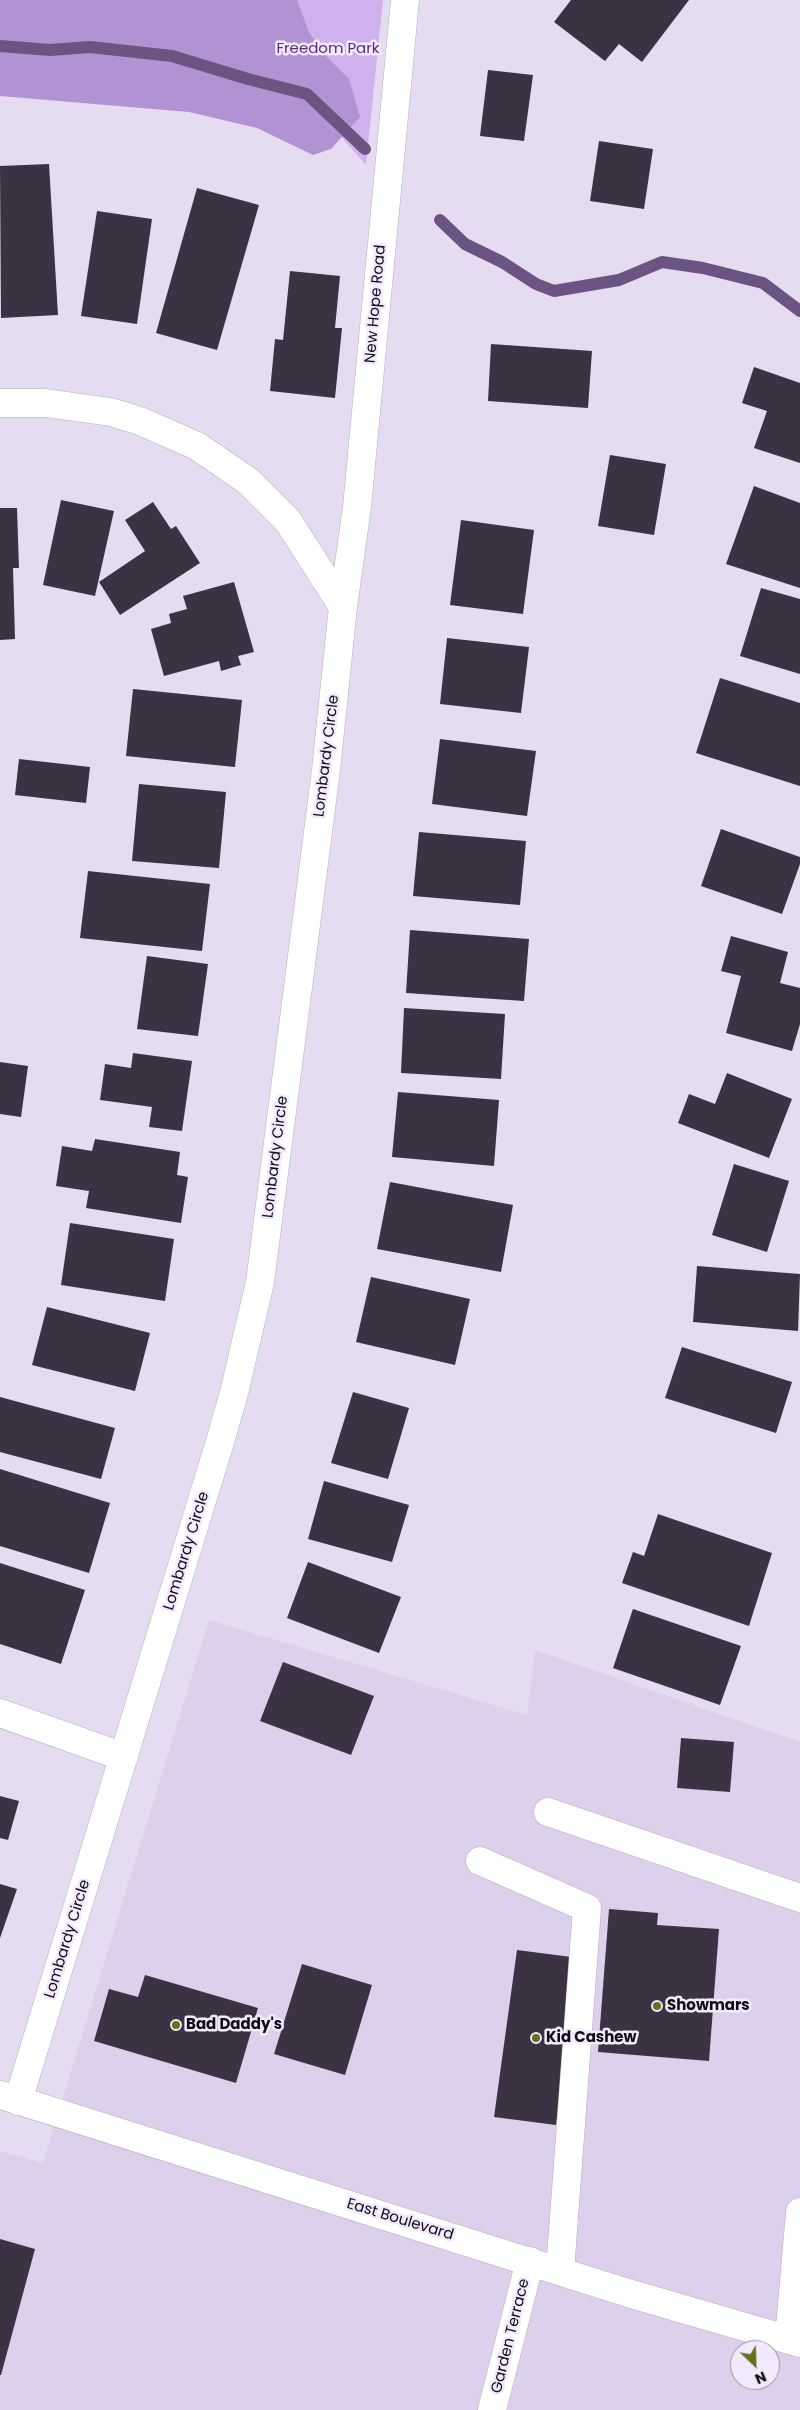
<!DOCTYPE html>
<style>
body{margin:0}
#map{position:relative;width:800px;height:2410px;overflow:hidden;background:#e5dcf1;font-family:Poppins,sans-serif}
canvas{display:block}
.north{position:absolute;left:730px;top:2340px;width:50px;height:50px;box-sizing:border-box;background:#f3e9fe;border:1px solid #9891a0;border-radius:50%;rotate:156deg;font-size:14px;font-weight:700;line-height:20px;text-align:center;color:#0f0c13}
.north::after{content:'';display:block;margin:auto;width:18px;height:22px;background:#67711a;clip-path:polygon(50% 0,100% 100%,50% 72%,0 100%)}
</style>
<div id="map">
<canvas width="800" height="2410"></canvas>
<div class="north">N</div>
</div>
<script>
const context = document.querySelector('canvas').getContext('2d');
context.lineJoin = 'round';
function fill(path, color) {
  context.fillStyle = color;
  context.fill(path, 'evenodd');
}
function poly(rows) {
  const path = new Path2D();
  for (const r of rows) {
    path.moveTo(r[0], r[1]);
    for (let i = 2; i < r.length; i += 2) path.lineTo(r[i], r[i + 1]);
  }
  return path;
}
function stroke(path, color, width, dash) {
  context.strokeStyle = color;
  context.lineWidth = width;
  context.lineCap = dash ? 'butt' : 'round';
  context.setLineDash(dash || []);
  context.stroke(path);
}
function label(font, color, halo, rows, align = 'center') {
  context.font = font + ' Poppins,sans-serif';
  context.lineWidth = 5;
  context.setLineDash([]);
  context.textBaseline = 'middle';
  context.strokeStyle = halo;
  context.fillStyle = color;
  for (const [text, x, y, turn = 0] of rows) {
    context.save();
    context.translate(x, y);
    context.rotate((+turn || 0) * Math.PI / 180);
    context.textAlign = isNaN(turn) ? turn : align;
    if (halo) context.strokeText(text, 0, 0);
    context.fillText(text, 0, 0);
    context.restore();
  }
}
fill(poly([
 [209,1620,527,1715,535,1650,800,1742,800,2410,0,2410,0,2151,43,2163],
 [740,2350,770,2350,770,2380,740,2380]
]), '#ddd0ec');
fill(poly([
 [0,0,383,0,366,165,294,83]
]), '#cfb2ed');
fill(poly([
 [0,0,297,0,309,32,323,53,349,79,360,117,331,149,313,155,257,128,189,112,0,96]
]), '#b192d2');
stroke(poly([
 [0,46,50,50,90,47,172,56,248,79,307,94,365,149],
 [440,220,465,244,502,262,536,284,554,291,619,280,662,262,703,268,763,283,800,311]
]), '#6b5482', 12);
fill(poly([
 [571,0,689,0,642,62,619,44,605,61,554,22],
 [488,70,533,75,524,141,480,136],
 [599,141,653,149,644,209,590,201],
 [49,164,58,315,1,318,0,166],
 [197,188,259,205,217,350,156,333],
 [97,211,152,219,137,324,81,316],
 [290,271,340,276,335,328,342,328,335,398,270,391,275,339,283,340],
 [491,344,592,351,588,408,488,401],
 [754,367,800,383,800,463,754,448,767,411,742,403],
 [610,455,666,464,654,535,598,526],
 [754,486,800,503,800,588,726,564],
 [61,500,114,511,95,596,43,585],
 [153,502,171,529,176,526,200,563,120,615,99,582,145,551,125,520],
 [0,508,17,508,19,568,13,568,15,639,0,640],
 [461,520,534,530,523,614,450,605],
 [234,582,254,652,238,656,241,665,221,671,219,661,164,676,151,629,171,623,169,614,187,609,183,596],
 [761,588,800,599,800,674,740,656],
 [447,638,529,647,521,713,440,704],
 [720,678,800,703,800,786,696,753],
 [133,689,242,700,235,767,126,756],
 [440,739,536,751,527,816,432,804],
 [19,759,90,767,86,803,15,795],
 [139,784,226,792,219,868,132,861],
 [721,829,800,857,800,864,782,914,701,886],
 [419,832,526,841,520,905,413,896],
 [88,871,210,884,202,951,80,938],
 [410,930,529,939,524,1001,406,993],
 [731,936,788,952,780,983,800,988,800,1024,792,1051,726,1033,741,976,721,971],
 [147,956,208,964,198,1036,137,1029],
 [404,1008,505,1014,501,1079,401,1073],
 [133,1053,192,1061,182,1131,149,1127,152,1107,100,1100,105,1064,131,1068],
 [0,1062,28,1066,21,1117,0,1114],
 [727,1073,792,1099,769,1158,678,1123,689,1094,715,1104],
 [398,1092,499,1100,494,1166,392,1157],
 [95,1139,180,1152,177,1175,188,1177,181,1223,86,1208,89,1191,56,1186,62,1146,92,1151],
 [734,1164,789,1181,767,1252,712,1235],
 [390,1182,513,1205,501,1272,377,1249],
 [70,1223,174,1239,165,1301,61,1285],
 [697,1266,800,1274,798,1331,693,1322],
 [371,1277,470,1299,455,1365,356,1342],
 [47,1307,150,1333,135,1391,32,1365],
 [682,1347,792,1382,776,1433,665,1398],
 [353,1392,409,1408,388,1479,331,1463],
 [0,1397,115,1428,101,1479,0,1452],
 [0,1469,110,1503,89,1573,0,1546],
 [324,1481,409,1505,392,1562,308,1539],
 [658,1514,772,1553,749,1626,622,1583,633,1552,644,1556],
 [308,1562,401,1597,379,1653,287,1618],
 [0,1563,85,1590,61,1664,0,1644],
 [633,1609,741,1646,720,1705,613,1668],
 [283,1662,374,1696,351,1755,260,1721],
 [681,1738,734,1742,730,1792,677,1788],
 [0,1796,19,1801,8,1840,0,1838],
 [0,1884,17,1889,0,1938],
 [609,1909,658,1913,657,1925,719,1929,709,2061,598,2052],
 [517,1950,579,1958,556,2125,494,2117],
 [302,1964,372,1985,345,2075,274,2054],
 [145,1975,258,2008,236,2083,94,2041,109,1989,138,1997],
 [0,2239,35,2249,1,2375,0,2375]
]), '#3b3344');
const minor = poly([
 [0,403,45,403,111,412,140,421,197,446,248,481,288,521,343,607,326,770,260,1282,234,1393,219,1445,18,2101],
 [343,607,357,507,405,0],
 [0,1713,124,1757],
 [548,1812,800,1898],
 [480,1861,587,1908,560,2271],
 [1,2095,628,2293,800,2343],
 [789,2339,800,2212],
 [492,2410,530,2261]
]);
stroke(minor, '#b6adc1', 29);
stroke(minor, '#fff', 28);
for (const [x, y, r, color] of [
 [657,2006,5,"#67711a"],
 [176,2025,5,"#67711a"],
 [536,2038,5,"#67711a"]
]) {
  const dot = new Path2D();
  dot.arc(x, y, r, 0, 2 * Math.PI);
  context.fillStyle = color;
  context.fill(dot);
  stroke(dot, '#f3e9fe', 2);
}
label('15px', '#552c77', '#f3e9fe', [
 ["Freedom Park",328,49]
]);
label('15px', '#0f0c13', '#f3e9fe', [
 ["New Hope Road",376,304,-85],
 ["Lombardy Circle",327,756,-83],
 ["Lombardy Circle",276,1157,-83],
 ["Lombardy Circle",187,1551,-73],
 ["Lombardy Circle",68,1939,-73],
 ["East Boulevard",400,2220,17],
 ["Garden Terrace",511,2336,-76]
]);
label('bold 15px', '#0f0c13', '#f3e9fe', [
 ["Showmars",667,2006],
 ["Bad Daddy's",186,2025],
 ["Kid Cashew",546,2038]
], 'left');
</script>
